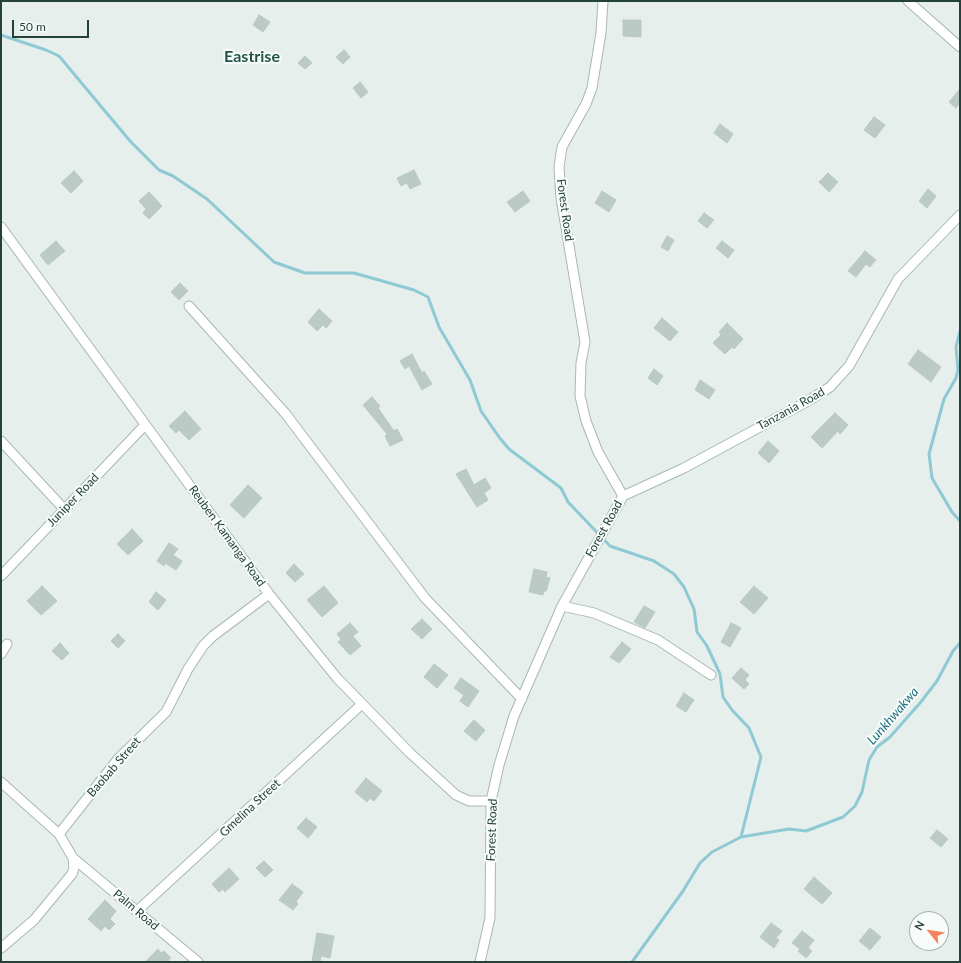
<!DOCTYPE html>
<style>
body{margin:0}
#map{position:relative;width:961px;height:963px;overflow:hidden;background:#e6efeb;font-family:Lato,sans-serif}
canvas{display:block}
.frame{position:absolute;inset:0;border:2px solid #24423a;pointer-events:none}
.north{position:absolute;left:909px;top:911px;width:40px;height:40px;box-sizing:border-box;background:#f7fbf9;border:1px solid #a3b1ad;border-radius:50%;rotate:300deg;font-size:11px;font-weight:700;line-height:16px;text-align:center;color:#24423a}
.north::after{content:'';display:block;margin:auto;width:14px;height:18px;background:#f4845f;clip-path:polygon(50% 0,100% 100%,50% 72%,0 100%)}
.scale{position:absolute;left:12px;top:20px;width:77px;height:18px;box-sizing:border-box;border:2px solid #24423a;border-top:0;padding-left:5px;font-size:12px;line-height:14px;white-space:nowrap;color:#24423a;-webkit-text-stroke:3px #f7fbf9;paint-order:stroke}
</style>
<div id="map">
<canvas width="961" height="963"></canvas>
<div class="frame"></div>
<div class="north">N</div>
<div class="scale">50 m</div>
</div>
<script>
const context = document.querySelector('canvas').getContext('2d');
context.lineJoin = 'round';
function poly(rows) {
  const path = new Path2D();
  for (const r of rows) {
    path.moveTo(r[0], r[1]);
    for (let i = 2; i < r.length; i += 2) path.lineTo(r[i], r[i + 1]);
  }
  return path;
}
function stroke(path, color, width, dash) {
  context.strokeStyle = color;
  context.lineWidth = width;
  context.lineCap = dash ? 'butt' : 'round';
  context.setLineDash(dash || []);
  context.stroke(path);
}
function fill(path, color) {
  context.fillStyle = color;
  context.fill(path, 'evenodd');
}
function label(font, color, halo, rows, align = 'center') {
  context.font = font + ' Lato,sans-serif';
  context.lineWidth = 4;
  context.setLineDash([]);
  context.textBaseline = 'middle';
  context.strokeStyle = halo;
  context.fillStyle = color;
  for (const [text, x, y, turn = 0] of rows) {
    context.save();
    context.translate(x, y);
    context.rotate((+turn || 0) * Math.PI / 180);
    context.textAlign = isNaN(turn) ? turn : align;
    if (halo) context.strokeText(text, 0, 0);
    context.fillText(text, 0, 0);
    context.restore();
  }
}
stroke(poly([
 [1,35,46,50,59,56,130,141,159,170,173,176,207,199,274,262,305,273,354,273,414,290,428,297,439,327,470,380,481,411,499,437,509,449,561,488,568,502,610,546,654,561,674,574,684,587,694,609,697,632,707,646,720,674,723,697,732,710,749,728,761,757,741,837],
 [960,331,956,347,958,370,956,378,944,399,929,454,932,478,952,512,960,521],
 [632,962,683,891,700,863,712,852,741,837,789,829,806,831,843,817,855,806,862,792,869,760,877,747,890,737,920,703,937,681,953,651,960,643]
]), '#8ec9d4', 3);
const building = poly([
 [259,15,270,22,263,32,253,25,259,15],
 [623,20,641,20,641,37,623,36,623,20],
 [344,50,350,57,343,64,336,57,344,50],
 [305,56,312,63,305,69,298,63,305,56],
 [360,82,368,92,361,98,353,88,360,82],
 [960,89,960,103,956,108,949,102,960,89],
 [874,117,885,125,875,138,864,130,874,117],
 [720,124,733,134,727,143,714,133,720,124],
 [414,170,421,184,410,189,407,183,401,186,397,178,414,170],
 [74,171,83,181,71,193,61,183,74,171],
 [828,173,838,182,829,192,819,182,828,173],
 [928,189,936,196,927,208,919,201,928,189],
 [523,191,530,201,515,212,507,202,523,191],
 [602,191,616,200,609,212,595,203,602,191],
 [149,192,162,206,149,219,143,213,146,209,139,201,149,192],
 [704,213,714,220,707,228,698,221,704,213],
 [667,236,674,240,668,251,661,247,667,236],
 [56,241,65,251,48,265,40,255,56,241],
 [722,241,734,250,728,258,716,248,722,241],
 [865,251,876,260,870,267,866,264,856,277,848,271,865,251],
 [180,283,188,291,179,300,171,292,180,283],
 [319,309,332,321,326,328,323,325,317,331,308,322,319,309],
 [662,318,678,332,670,341,654,328,662,318],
 [727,323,743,339,734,349,732,347,725,354,713,343,721,335,719,332,727,323],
 [918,350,941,367,931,382,908,364,918,350],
 [412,354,422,373,424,371,432,384,422,390,409,366,405,369,400,361,412,354],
 [654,369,663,376,657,385,648,378,654,369],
 [700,380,715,390,709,399,695,390,700,380],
 [372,397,380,406,378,408,394,431,397,429,403,440,390,446,385,436,387,434,363,405,372,397],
 [185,411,201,429,189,440,179,430,176,433,169,426,185,411],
 [835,413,848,425,840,434,838,431,822,448,811,437,835,413],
 [768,441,779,451,769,463,758,453,768,441],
 [466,469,474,485,485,478,491,488,484,493,488,500,477,507,456,474,466,469],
 [248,485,262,498,244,518,230,505,248,485],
 [132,529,143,541,128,555,117,544,132,529],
 [169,543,178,549,173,555,182,561,176,570,165,563,164,566,157,561,169,543],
 [294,564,304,574,295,582,286,573,294,564],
 [534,569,547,572,546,577,550,578,546,591,544,591,543,595,529,592,534,569],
 [42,586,57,601,41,615,27,601,42,586],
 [324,586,338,603,322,617,307,600,324,586],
 [754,586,768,598,754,614,740,602,754,586],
 [156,592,166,600,158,610,149,602,156,592],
 [644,606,655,612,645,628,634,622,644,606],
 [422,619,432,629,422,639,411,629,422,619],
 [350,623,358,632,353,636,361,646,350,655,338,642,341,639,337,634,350,623],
 [731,623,741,628,730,647,721,642,731,623],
 [118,634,125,641,118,648,111,641,118,634],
 [622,642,631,649,619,663,610,657,622,642],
 [60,643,69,653,62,660,52,651,60,643],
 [434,664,448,675,437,688,424,677,434,664],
 [741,668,749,675,745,680,749,684,744,689,732,678,741,668],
 [461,678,479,691,468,707,460,701,464,695,454,688,461,678],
 [684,693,694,700,686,712,676,706,684,693],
 [474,720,485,730,476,741,464,731,474,720],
 [366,778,382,791,374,801,370,798,367,802,355,792,366,778],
 [306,818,317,827,308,838,297,828,306,818],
 [937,830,948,839,941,847,930,838,937,830],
 [264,861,273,870,265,877,256,868,264,861],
 [229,868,239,879,225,892,223,889,219,892,212,884,229,868],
 [814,877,832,893,822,904,804,889,814,877],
 [292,884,303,892,296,902,298,904,293,910,279,900,292,884],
 [105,900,116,911,110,919,115,924,109,930,105,926,101,931,88,919,105,900],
 [771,923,782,931,776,938,779,940,774,948,760,937,771,923],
 [870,928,881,937,870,950,859,941,870,928],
 [802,931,814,940,808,948,812,951,806,958,798,951,800,949,792,943,802,931],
 [317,933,334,936,330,958,321,956,320,962,312,961,317,933],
 [158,949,161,953,164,951,171,958,168,960,170,962,145,962,158,949]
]);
fill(building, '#bbcac4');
stroke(building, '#b8c9c2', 1);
const street = poly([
 [603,1,601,33,592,88,586,104,562,147,559,167,561,198,585,342,581,363,580,396,586,421,598,452,623,496],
 [908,1,960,47],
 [1,227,269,594,337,678,410,753,456,795,469,801,491,801],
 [189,306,285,413,425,598,522,699],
 [1,441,64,509],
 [623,496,684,468,808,401,830,387,849,366,898,279,960,215],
 [1,576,145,425],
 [562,606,594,613,658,640,711,675],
 [1,654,7,644],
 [1,782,59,834],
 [73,858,198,962],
 [137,911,362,704],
 [1,948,34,920,72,874,74,868,73,858,59,834,118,759,166,712,188,669,203,646,213,636,269,594],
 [480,962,490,918,491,801,499,765,514,716,562,606,623,496]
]);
stroke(street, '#a8b8b2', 11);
stroke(street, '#fff', 9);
label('12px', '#24423a', '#f7fbf9', [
 ["Forest Road",565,210,82],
 ["Tanzania Road",791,409,-29],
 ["Juniper Road",73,500,-46],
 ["Forest Road",604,529,-61],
 ["Reuben Kamanga Road",227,536,54],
 ["Baobab Street",114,767,-49],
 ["Gmelina Street",250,808,-43],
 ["Forest Road",492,830,-88],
 ["Palm Road",136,910,40]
]);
label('italic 13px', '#1c6f80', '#f7fbf9', [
 ["Lunkhwakwa",893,716,-49]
]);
label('bold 16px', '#1f5548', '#f7fbf9', [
 ["Eastrise",252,57]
]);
</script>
